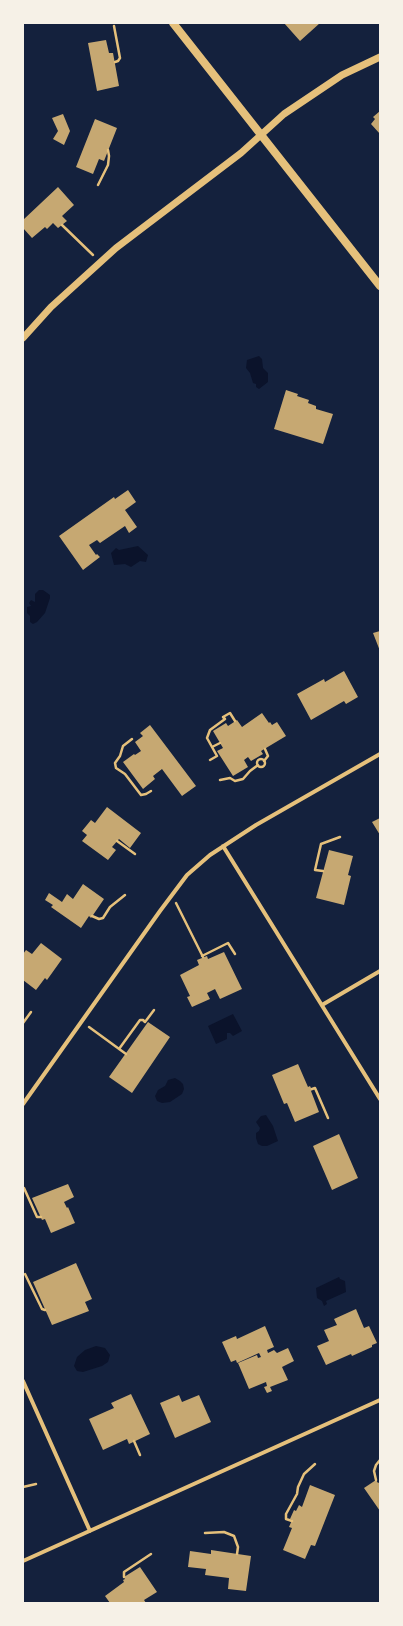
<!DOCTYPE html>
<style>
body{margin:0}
#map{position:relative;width:403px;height:1626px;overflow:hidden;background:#14213d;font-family:"Nunito Sans",sans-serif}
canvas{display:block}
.frame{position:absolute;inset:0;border:24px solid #f6f1e7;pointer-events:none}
</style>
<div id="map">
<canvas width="403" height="1626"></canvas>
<div class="frame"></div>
</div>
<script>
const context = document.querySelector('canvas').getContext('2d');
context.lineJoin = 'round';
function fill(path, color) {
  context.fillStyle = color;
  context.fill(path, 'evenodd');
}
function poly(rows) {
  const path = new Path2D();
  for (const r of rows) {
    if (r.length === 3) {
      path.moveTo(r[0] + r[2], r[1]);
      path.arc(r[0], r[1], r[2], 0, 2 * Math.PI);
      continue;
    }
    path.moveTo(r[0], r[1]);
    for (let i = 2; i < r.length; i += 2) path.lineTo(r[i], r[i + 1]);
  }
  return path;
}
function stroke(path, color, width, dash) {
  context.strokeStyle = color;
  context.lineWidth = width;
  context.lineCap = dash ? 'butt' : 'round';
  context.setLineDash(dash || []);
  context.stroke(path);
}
fill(poly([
 [259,356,262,359,263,368,268,373,268,382,259,389,256,387,256,384,253,383,250,373,246,368,247,360],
 [138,546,148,555,146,562,140,561,131,567,125,564,114,565,111,553,116,548,119,550],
 [39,590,43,590,50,595,50,598,45,613,37,622,33,624,30,622,30,616,27,613,27,607,31,606,29,603,31,600,35,602,35,594],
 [233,1014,242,1031,233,1036,230,1033,227,1033,227,1039,216,1044,208,1026],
 [175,1078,180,1081,183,1084,184,1089,182,1094,170,1102,162,1103,157,1101,155,1096,158,1090,165,1086,168,1080],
 [266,1115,273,1126,278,1141,267,1146,262,1146,258,1144,256,1138,256,1133,259,1131,260,1128,256,1122,261,1116],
 [339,1277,340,1279,345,1281,346,1292,326,1301,327,1304,324,1306,322,1301,317,1298,316,1288],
 [96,1346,105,1348,110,1355,108,1362,102,1366,83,1372,77,1371,74,1366,77,1357,85,1350]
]), '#0b132b');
fill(poly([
 [284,23,320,23,300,41],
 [106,40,109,53,113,53,119,86,97,91,88,43],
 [380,111,380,134,371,124,375,119,373,117],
 [63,114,70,131,64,145,53,139,58,131,52,118],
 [95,119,117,128,104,161,99,159,93,174,76,167],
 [58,187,74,205,62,216,67,221,58,228,53,223,47,229,45,227,32,238,23,228,23,220],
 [286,390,298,394,297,396,309,400,308,403,316,406,316,409,333,414,323,444,274,429],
 [128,490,136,502,125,510,137,527,129,533,125,526,100,543,97,540,89,545,96,555,97,554,100,557,83,570,59,536,114,497,115,499],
 [380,631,380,651,373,633],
 [344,671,358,697,346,704,344,701,311,720,297,694,324,679,325,682],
 [262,713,269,723,270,722,272,725,277,722,286,736,261,751,263,754,251,761,248,757,244,760,248,767,233,776,217,751,223,748,213,731,226,723,228,726,237,720,242,727],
 [150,725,196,786,182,796,162,769,153,776,155,779,143,789,123,762,134,754,135,755,141,751,135,742,143,736,140,733],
 [107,807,141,833,130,848,119,839,112,847,116,850,108,860,82,841,87,835,82,831,91,820,95,823],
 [380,818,380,835,372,822],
 [329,850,353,856,348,875,351,876,344,905,316,898],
 [83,884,104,899,91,918,89,916,81,928,51,907,53,905,45,900,49,893,62,902,67,894,73,899],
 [41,943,62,959,47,980,45,978,36,990,23,980,23,954,26,950,32,954],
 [224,952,242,989,220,999,215,989,207,993,210,999,192,1007,187,997,190,996,180,975,199,965,197,960,207,956,208,959],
 [148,1022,170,1037,132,1093,109,1077],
 [298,1064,308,1087,310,1086,312,1090,311,1091,319,1112,295,1122,287,1103,284,1104,272,1075],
 [339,1134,358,1178,332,1190,313,1146],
 [68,1184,74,1197,64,1202,67,1208,68,1207,75,1223,51,1233,45,1219,42,1220,32,1198],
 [76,1263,92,1299,85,1302,89,1311,52,1325,33,1282],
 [356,1309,364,1328,369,1326,377,1343,372,1345,372,1347,352,1356,351,1354,326,1365,317,1346,329,1341,324,1330,337,1325,334,1319],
 [265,1326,274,1347,267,1350,268,1353,274,1350,277,1353,288,1348,294,1361,282,1367,288,1380,270,1387,272,1391,267,1393,264,1387,267,1386,266,1382,249,1389,238,1363,257,1355,258,1358,261,1357,259,1353,237,1363,236,1360,231,1362,222,1342,236,1336,237,1339],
 [131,1394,150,1434,129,1444,127,1439,103,1450,89,1419,114,1408,111,1403],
 [179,1395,182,1402,199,1395,211,1422,175,1438,160,1403],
 [376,1480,378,1483,380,1482,380,1511,364,1488],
 [310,1485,335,1495,315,1546,311,1545,305,1559,283,1550,292,1528,289,1527,292,1520,290,1519,294,1510,296,1511,299,1505,302,1507],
 [211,1550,251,1556,246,1591,228,1589,229,1578,205,1575,206,1569,188,1567,190,1551,211,1554],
 [140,1567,157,1592,144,1600,146,1603,110,1603,105,1596,124,1582,123,1580,125,1579,124,1577]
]), '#c6a872');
stroke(poly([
 [114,26,120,58,118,61,115,62],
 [98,185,108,165,109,156,108,150],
 [62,225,93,255],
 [132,739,123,746,120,756,115,763,116,768,125,774,141,795,146,794,151,791],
 [212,747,220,743],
 [261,763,4],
 [210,760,217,756,207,738,210,730,225,719,223,717,230,713,235,721],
 [264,761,268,756,265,749],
 [220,780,230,778,235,781,243,779,250,771,258,765],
 [117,841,135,854],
 [323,871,315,870,321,844,340,837],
 [176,903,203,957],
 [92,916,99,919,103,918,110,907,125,895],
 [202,956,228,943,235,954],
 [23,1023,31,1012],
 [89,1027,126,1054],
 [119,1049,140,1020,143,1020,145,1022,154,1010],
 [312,1089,315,1088,328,1118],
 [24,1188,37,1217,41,1217],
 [25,1274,42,1309,45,1310],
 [134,1441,140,1455],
 [376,1480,374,1471,376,1465,380,1460],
 [23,1487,36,1484],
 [292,1521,286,1519,286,1514,297,1494,298,1487,304,1474,315,1464],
 [205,1533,224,1532,234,1536,238,1547,237,1554],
 [124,1577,124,1572,151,1554]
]), '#e5c07b', 2.5);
stroke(poly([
 [223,846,380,1099],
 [322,1005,380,971],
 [23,1104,160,911,187,875,210,855,256,825,380,754],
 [23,1381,90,1531],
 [23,1561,380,1400]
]), '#e5c07b', 4);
stroke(poly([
 [23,338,51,307,116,248,241,153,284,114,342,75,380,57]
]), '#e5c07b', 7);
stroke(poly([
 [173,23,380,286]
]), '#e5c07b', 8);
</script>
